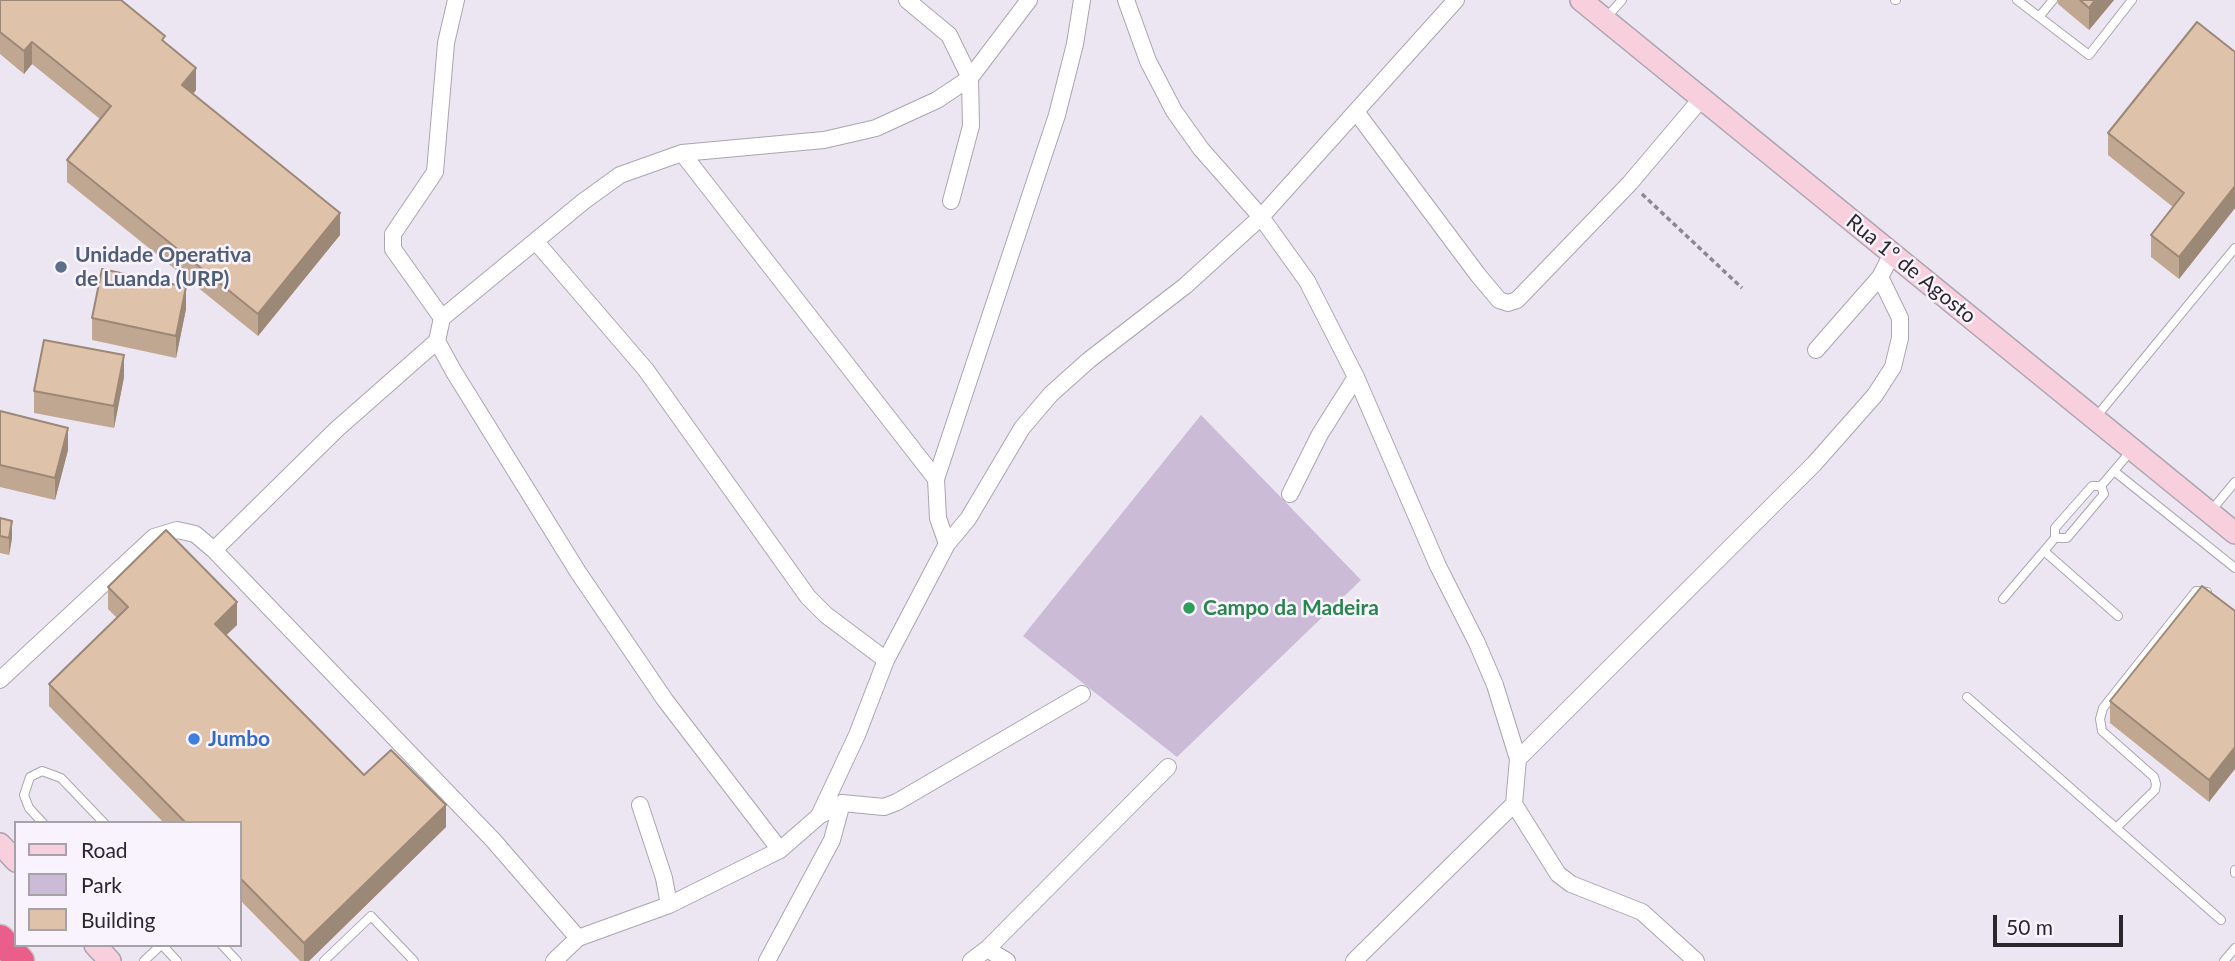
<!DOCTYPE html>
<meta charset="utf-8">
<style>
body{margin:0}
#map{position:relative;width:2235px;height:961px;overflow:hidden;background:#ece5f2;font-family:Lato,sans-serif}
canvas{display:block}
.legend{position:absolute;left:14px;top:821px;width:228px;height:126px;box-sizing:border-box;background:#f9f3fd;border:2px solid #a7a2aa;margin:0;padding:9px 12px;list-style:none;font-size:21px;color:#2b282d}
.legend li{display:flex;align-items:center;gap:14px;height:35px}
.legend b{width:35px;border:2px solid #a7a2aa}
.scale{position:absolute;left:1993px;top:915px;width:130px;height:32px;box-sizing:border-box;border:4px solid #2b282d;border-top:0;padding-left:9px;font-size:21px;line-height:24px;white-space:nowrap;color:#2b282d;-webkit-text-stroke:5px #f9f3fd;paint-order:stroke}
</style>
<div id="map">
<canvas width="2235" height="961"></canvas>
<ul class="legend">
<li><b style="height:9px;background:#f8cfdc"></b>Road</li>
<li><b style="height:19px;background:#cbbbd7"></b>Park</li>
<li><b style="height:19px;background:#dfc2aa"></b>Building</li>
</ul>
<div class="scale">50 m</div>
</div>
<script>
const context = document.querySelector('canvas').getContext('2d');
context.lineJoin = 'round';
function fill(path, color) {
  context.fillStyle = color;
  context.fill(path, 'evenodd');
}
function poly(rows) {
  const path = new Path2D();
  for (const r of rows) {
    path.moveTo(r[0], r[1]);
    for (let i = 2; i < r.length; i += 2) path.lineTo(r[i], r[i + 1]);
  }
  return path;
}
function stroke(path, color, width, dash) {
  context.strokeStyle = color;
  context.lineWidth = width;
  context.lineCap = dash ? 'butt' : 'round';
  context.setLineDash(dash || []);
  context.stroke(path);
}
function label(font, color, halo, rows, align = 'center') {
  context.font = font + ' Lato,sans-serif';
  context.lineWidth = 5;
  context.setLineDash([]);
  context.textBaseline = 'middle';
  context.strokeStyle = halo;
  context.fillStyle = color;
  for (const [text, x, y, turn = 0] of rows) {
    context.save();
    context.translate(x, y);
    context.rotate((+turn || 0) * Math.PI / 180);
    context.textAlign = isNaN(turn) ? turn : align;
    if (halo) context.strokeText(text, 0, 0);
    context.fillText(text, 0, 0);
    context.restore();
  }
}
fill(poly([
 [1201,415,1361,580,1177,757,1023,636]
]), '#cbbbd7');
const lane = poly([
 [1895,0,1896,0],
 [2017,0,2089,55,2132,0],
 [2039,17,2053,0],
 [1606,18,1622,0],
 [2096,417,2235,248],
 [2114,471,2235,568],
 [2210,512,2235,482],
 [2055,538,2067,538,2104,494,2101,486],
 [2044,551,2118,616],
 [2003,599,2055,538,2055,528,2092,486,2101,486,2131,451],
 [1967,697,2221,920],
 [43,823,29,808,24,795,30,777,42,771,61,778,104,823],
 [2116,828,2155,790,2156,784,2154,777,2102,731,2100,719,2103,708,2196,591,2207,592],
 [2235,870,2235,873],
 [162,945,177,961],
 [222,945,237,961],
 [144,961,161,945],
 [324,961,371,916,414,961],
 [2224,961,2235,948]
]);
const street = poly([
 [456,0,446,43,435,172,393,234,393,249,442,318,437,341,454,372,578,572,665,700,780,850],
 [907,0,949,35,970,78,971,126,951,201],
 [1126,0,1148,61,1174,111,1201,149,1261,217,1307,281,1356,377,1438,566,1477,643,1495,685,1518,759],
 [1357,113,1478,275,1499,300,1508,303,1517,300,1630,183,1701,99],
 [682,153,936,479],
 [537,243,646,370,808,597,826,615,886,660],
 [442,318,584,201,620,175,682,153,824,140,876,128,937,100,970,78,1029,0],
 [1816,350,1880,277],
 [1290,494,1320,434,1356,377],
 [947,544,938,518,936,479,1057,115,1075,44,1082,0],
 [214,550,337,429,437,341],
 [0,680,154,537,177,530,195,534,214,550,493,840,578,938],
 [640,805,664,878,669,905],
 [819,816,857,735,886,660,947,544,968,519,1022,428,1051,394,1089,360,1185,286,1261,217,1456,0],
 [987,949,1007,961],
 [554,961,578,938,669,905,780,850,819,816,842,803,884,807,897,802,1082,694],
 [767,961,832,840,842,803],
 [971,961,987,949,1168,767],
 [1354,961,1514,804],
 [1696,961,1642,912,1571,884,1558,874,1514,804,1518,759,1814,464,1875,395,1893,367,1900,338,1900,318,1880,277,1892,254]
]);
const secondary = poly([
 [1581,0,2235,533],
 [0,844,16,861],
 [95,945,110,961]
]);
const highway = poly([
 [0,939,20,961]
]);
stroke(lane, '#aba4b1', 10);
stroke(street, '#aba4b1', 18);
stroke(secondary, '#aba4b1', 24);
stroke(highway, '#c8c7c8', 31);
stroke(poly([
 [1642,194,1742,288]
]), '#8c8790', 3.5, [5, 3.5]);
stroke(lane, '#fff', 8);
stroke(street, '#fff', 16);
stroke(secondary, '#f8cfdc', 21);
stroke(highway, '#e95e8a', 28);
fill(poly([
 [0,0,165,43,196,90,193,94,340,235,258,336,67,182,67,160,100,119,32,64,24,74,0,54],
 [2057,0,2114,0,2089,30,2058,4],
 [2235,52,2235,208,2179,279,2151,257,2151,235,2173,207,2108,155,2108,133],
 [186,309,176,358,92,340,92,318],
 [124,377,114,428,34,413,34,391],
 [0,411,68,450,55,500,0,487],
 [0,518,12,538,9,555,0,553],
 [108,587,237,625,226,635,364,775,446,827,309,961,300,961,240,900,240,823,164,823,49,706,49,684,117,618,108,609],
 [2235,611,2209,802,2110,723,2110,701]
]), '#c0a792');
fill(poly([
 [2095,0,2114,0,2089,30,2089,8],
 [32,42,32,64,24,74,24,51],
 [196,68,196,90,182,107,182,85],
 [2235,186,2235,208,2179,279,2179,257],
 [340,213,340,235,258,336,258,314],
 [186,287,186,309,176,358,176,336],
 [124,355,124,377,114,428,114,406],
 [68,428,68,450,55,500,55,478],
 [12,521,12,538,9,555,9,538],
 [237,602,237,625,215,646,215,624],
 [2235,747,2235,769,2209,802,2209,780],
 [446,805,446,827,309,961,304,961,304,943]
]), '#9c8877');
const building = poly([
 [0,0,121,0,165,36,162,40,196,68,182,85,340,213,258,314,67,160,111,106,32,42,24,51,0,32,0,0],
 [2080,0,2095,0,2089,8,2080,0],
 [2197,22,2235,52,2235,186,2179,257,2151,235,2184,193,2108,133,2197,22],
 [102,269,186,287,176,336,92,318,102,269],
 [44,340,124,355,114,406,34,391,44,340],
 [0,411,68,428,55,478,0,465,0,411],
 [0,518,12,521,9,538,0,536,0,518],
 [166,530,237,602,215,624,364,775,391,750,446,805,304,943,240,878,240,823,186,823,49,684,128,607,108,587,166,530],
 [2202,586,2235,611,2235,747,2209,780,2110,701,2202,586]
]);
fill(building, '#dfc2aa');
stroke(building, '#9c8877', 2);
for (const [x, y, r, color] of [
 [61,267,7,"#5c6f8a"],
 [1189,608,7,"#2e9e5b"],
 [194,739,7,"#3f7fe0"]
]) {
  const dot = new Path2D();
  dot.arc(x, y, r, 0, 2 * Math.PI);
  context.fillStyle = color;
  context.fill(dot);
  stroke(dot, '#f9f3fd', 2.5);
}
label('bold 21px', '#4e5e75', '#f9f3fd', [
 ["Unidade Operativa",75,255],
 ["de Luanda (URP)",75,279]
], 'left');
label('21px', '#2b282d', '#f9f3fd', [
 ["Rua 1º de Agosto",1911,269,39]
]);
label('bold 21px', '#27864d', '#f9f3fd', [
 ["Campo da Madeira",1203,608]
], 'left');
label('bold 21px', '#366cbe', '#f9f3fd', [
 ["Jumbo",208,739]
], 'left');
</script>
